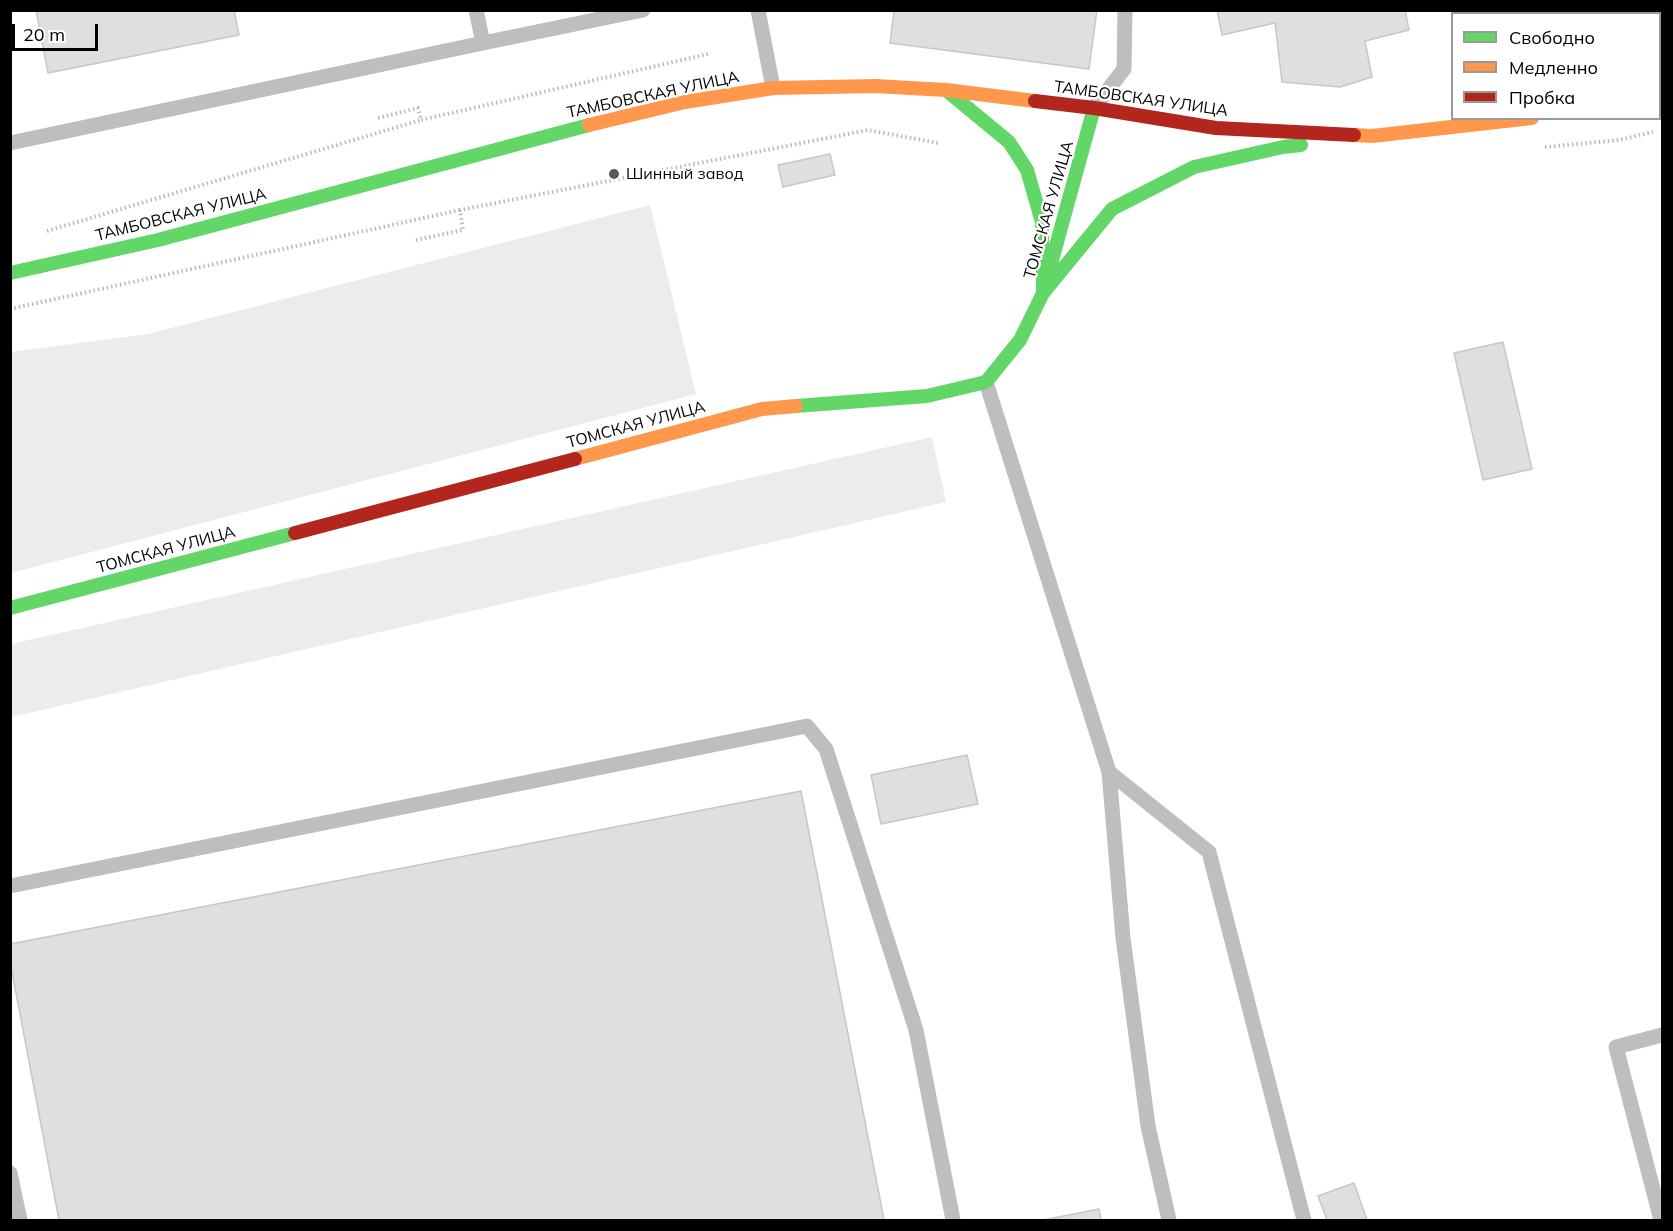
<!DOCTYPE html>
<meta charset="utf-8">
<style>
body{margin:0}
#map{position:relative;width:1673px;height:1231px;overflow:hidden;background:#fff;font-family:Mulish,sans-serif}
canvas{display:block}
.frame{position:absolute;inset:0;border:12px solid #000;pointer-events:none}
.legend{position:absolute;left:1451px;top:12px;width:210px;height:108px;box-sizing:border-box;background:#fff;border:2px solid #999;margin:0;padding:8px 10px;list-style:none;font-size:18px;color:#000}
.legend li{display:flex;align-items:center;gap:12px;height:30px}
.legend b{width:30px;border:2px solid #999}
.scale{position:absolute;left:12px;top:24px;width:86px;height:27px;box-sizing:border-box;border:3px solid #000;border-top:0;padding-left:8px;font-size:18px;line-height:21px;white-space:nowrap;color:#000;-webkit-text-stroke:4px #fff;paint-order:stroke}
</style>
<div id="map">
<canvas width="1673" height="1231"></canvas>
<div class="frame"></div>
<ul class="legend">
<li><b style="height:8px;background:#63d668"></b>Свободно</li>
<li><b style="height:8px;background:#ff974d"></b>Медленно</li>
<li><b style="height:8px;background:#b3261e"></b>Пробка</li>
</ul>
<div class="scale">20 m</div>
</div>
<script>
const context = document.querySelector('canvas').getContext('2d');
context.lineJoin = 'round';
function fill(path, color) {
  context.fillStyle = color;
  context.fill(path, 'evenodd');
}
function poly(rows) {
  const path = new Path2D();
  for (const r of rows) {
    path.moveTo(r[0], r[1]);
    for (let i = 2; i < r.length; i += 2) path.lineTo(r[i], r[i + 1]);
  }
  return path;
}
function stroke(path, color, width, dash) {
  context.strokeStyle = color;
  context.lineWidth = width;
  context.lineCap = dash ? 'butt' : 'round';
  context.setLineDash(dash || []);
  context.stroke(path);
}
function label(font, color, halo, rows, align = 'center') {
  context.font = font + ' Mulish,sans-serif';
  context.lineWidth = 4.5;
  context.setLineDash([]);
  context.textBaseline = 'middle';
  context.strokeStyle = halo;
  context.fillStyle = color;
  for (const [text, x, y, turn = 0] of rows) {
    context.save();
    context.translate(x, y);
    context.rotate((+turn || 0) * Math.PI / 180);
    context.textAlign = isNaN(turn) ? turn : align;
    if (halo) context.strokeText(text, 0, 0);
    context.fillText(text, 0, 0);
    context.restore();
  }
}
fill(poly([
 [650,205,696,394,11,573,11,352,148,334],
 [932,437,946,502,11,717,11,644]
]), '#ececec');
const building = poly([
 [36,10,234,10,239,35,48,73,36,10],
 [894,10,1097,10,1089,69,890,43,894,10],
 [1217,10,1405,10,1409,30,1365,41,1372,77,1340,87,1282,82,1275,23,1222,35,1217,10],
 [830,154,835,175,783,187,778,165,830,154],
 [1503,342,1532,469,1483,480,1454,353,1503,342],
 [967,755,978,804,881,824,871,775,967,755],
 [801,791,884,1220,59,1220,10,961,10,944,801,791],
 [1354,1183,1367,1220,1327,1220,1318,1196,1354,1183],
 [1099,1209,1101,1220,1043,1220,1099,1209]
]);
fill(building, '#dfdfdf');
stroke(building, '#c7c7c7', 1.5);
stroke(poly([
 [378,118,418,108,421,120,708,54],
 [1545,147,1619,140,1653,132],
 [47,231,421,120],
 [416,240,463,230,460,210,868,130,938,143],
 [10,309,460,210]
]), '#b9b9b9', 4, [1.5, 3]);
stroke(poly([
 [476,10,483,43],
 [758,10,773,88],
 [1622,10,1622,14],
 [1094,108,1124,69,1125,10],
 [10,143,483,43,643,10],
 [986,382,1109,772,1209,852,1304,1220],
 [1109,772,1123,938,1148,1126,1169,1220],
 [10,886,807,726,826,749,916,1030,953,1220],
 [10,1173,20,1220],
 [1661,1220,1616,1047,1662,1035]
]), '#bebebe', 15);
stroke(poly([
 [946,90,1009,142,1027,170,1042,222,1043,293],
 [1660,102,1662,101],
 [10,273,158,240,589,125],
 [1043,293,1112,209,1194,167,1283,147,1301,145],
 [796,406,927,396,986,382,1020,340,1043,293,1094,108],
 [10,608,295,533]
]), '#63d668', 14);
stroke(poly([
 [589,125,685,102,773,88,875,86,946,90,1035,101],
 [1354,135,1372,136,1532,118],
 [575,459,762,409,796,406]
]), '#ff974d', 14);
stroke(poly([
 [1035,101,1094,108,1216,128,1354,135],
 [295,533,575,459]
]), '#b3261e', 14);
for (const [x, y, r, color] of [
 [614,174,6,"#595959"]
]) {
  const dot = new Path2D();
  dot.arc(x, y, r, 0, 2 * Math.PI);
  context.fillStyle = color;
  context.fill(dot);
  stroke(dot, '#fff', 2);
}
label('16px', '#000', '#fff', [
 ["ТАМБОВСКАЯ УЛИЦА",653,95,-12],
 ["ТАМБОВСКАЯ УЛИЦА",1141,99,8],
 ["ТОМСКАЯ УЛИЦА",1049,210,-74],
 ["ТАМБОВСКАЯ УЛИЦА",181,215,-14],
 ["ТОМСКАЯ УЛИЦА",636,425,-15],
 ["ТОМСКАЯ УЛИЦА",166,550,-15]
]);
label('16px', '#000', '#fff', [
 ["Шинный завод",626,174]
], 'left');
</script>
